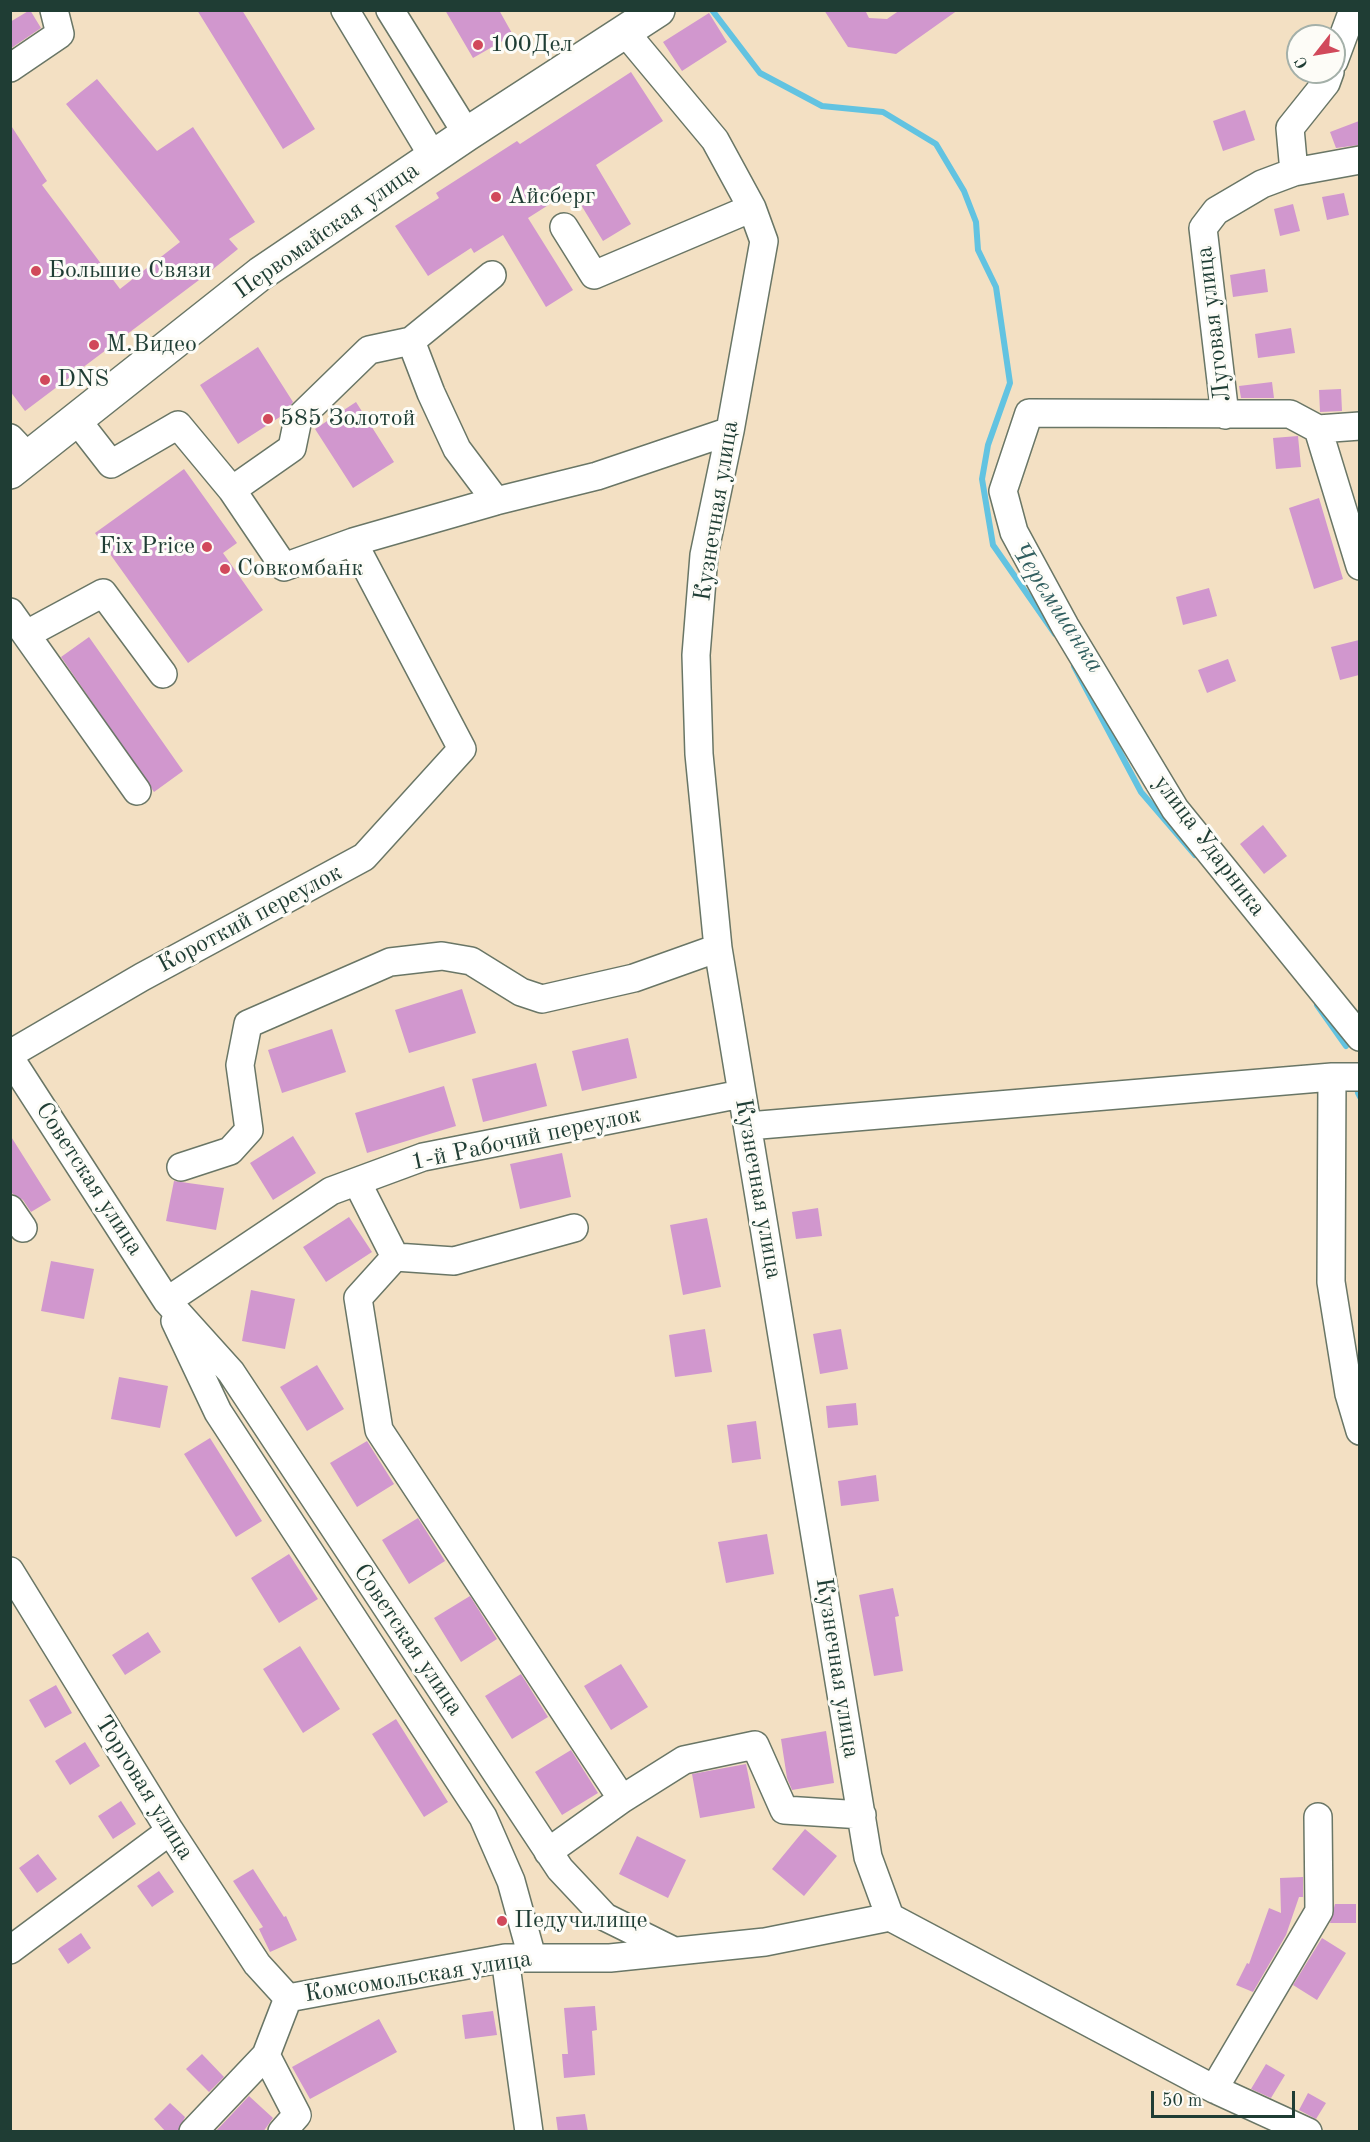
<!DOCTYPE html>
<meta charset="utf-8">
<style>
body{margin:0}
#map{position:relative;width:1370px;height:2142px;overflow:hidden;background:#f3e0c3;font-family:"Old Standard TT",serif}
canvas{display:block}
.frame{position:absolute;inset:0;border:12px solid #1f3d34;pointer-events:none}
.north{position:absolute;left:1286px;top:24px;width:60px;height:60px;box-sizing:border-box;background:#fdfcf7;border:2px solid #a4b0a9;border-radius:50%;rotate:239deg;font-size:16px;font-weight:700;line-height:24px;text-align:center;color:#1f3d34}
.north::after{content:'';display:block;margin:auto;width:21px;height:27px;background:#d1495b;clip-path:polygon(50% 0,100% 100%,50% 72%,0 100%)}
.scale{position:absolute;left:1151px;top:2091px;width:144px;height:27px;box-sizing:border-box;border:3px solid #1f3d34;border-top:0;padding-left:8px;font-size:18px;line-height:21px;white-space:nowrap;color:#1f3d34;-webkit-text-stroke:4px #fdfcf7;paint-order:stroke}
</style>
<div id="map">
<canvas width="1370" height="2142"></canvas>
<div class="frame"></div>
<div class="north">С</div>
<div class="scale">50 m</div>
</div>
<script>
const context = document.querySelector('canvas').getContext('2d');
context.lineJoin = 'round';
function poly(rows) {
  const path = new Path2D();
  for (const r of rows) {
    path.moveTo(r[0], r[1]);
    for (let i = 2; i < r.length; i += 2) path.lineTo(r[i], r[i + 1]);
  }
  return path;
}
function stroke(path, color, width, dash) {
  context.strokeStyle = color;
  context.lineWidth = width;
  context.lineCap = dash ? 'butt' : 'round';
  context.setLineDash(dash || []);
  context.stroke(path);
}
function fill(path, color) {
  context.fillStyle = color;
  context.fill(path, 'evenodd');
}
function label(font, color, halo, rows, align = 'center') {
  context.font = font + ' "Old Standard TT",serif';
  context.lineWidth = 6;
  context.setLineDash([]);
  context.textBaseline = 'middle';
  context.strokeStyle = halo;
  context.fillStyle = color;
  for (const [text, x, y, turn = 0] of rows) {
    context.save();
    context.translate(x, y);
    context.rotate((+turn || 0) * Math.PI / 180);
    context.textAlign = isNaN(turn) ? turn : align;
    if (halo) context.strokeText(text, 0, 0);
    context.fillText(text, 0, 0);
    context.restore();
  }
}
stroke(poly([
 [712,10,760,73,822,106,883,112,936,144,964,191,976,222,978,250,996,287,1010,383,988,445,982,479,993,545,1055,634],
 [1074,666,1141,792,1195,855],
 [1317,1005,1346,1046],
 [1358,1093,1360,1097]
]), '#62c3e1', 6);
fill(poly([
 [30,10,41,28,10,49,10,22],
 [197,10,242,10,315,129,283,149],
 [445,10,499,10,513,35,473,58],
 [824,10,865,10,869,18,887,19,900,10,958,10,896,54,848,47],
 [709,13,727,42,682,71,663,42],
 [631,72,663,121,596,165,631,224,603,241,572,190,528,218,573,290,546,307,503,235,474,253,471,248,428,276,395,226,439,198,436,193,517,141,520,144],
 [97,79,157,151,193,127,255,222,229,239,238,249,207,274,25,411,10,391,10,124,47,181,42,185,120,289,180,242,66,104],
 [1245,110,1255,140,1223,151,1213,121],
 [1359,121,1359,145,1336,148,1330,132],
 [1344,193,1349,215,1327,220,1322,197],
 [1293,204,1300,231,1280,236,1274,209],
 [1265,269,1268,292,1233,297,1230,275],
 [1291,328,1295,353,1258,358,1255,334],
 [258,347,293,402,283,415,238,444,200,385],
 [1272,382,1274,398,1241,398,1239,386],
 [1341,389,1342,411,1320,412,1319,390],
 [356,402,394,462,353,488,315,429],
 [1298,436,1301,467,1276,469,1273,438],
 [184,469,237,543,223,553,263,610,188,663,95,533],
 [1319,498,1343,579,1314,589,1289,508],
 [1209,588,1217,616,1183,625,1176,597],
 [89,637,183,771,154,792,61,657],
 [1359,640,1359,675,1340,680,1331,647],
 [1228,659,1236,681,1207,693,1198,670],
 [1263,825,1287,856,1264,874,1240,844],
 [462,989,476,1033,409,1053,395,1010],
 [332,1029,346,1072,282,1093,268,1050],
 [628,1038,637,1078,582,1091,572,1051],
 [536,1063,547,1106,483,1122,472,1079],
 [444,1086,456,1126,367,1153,355,1113],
 [10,1135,51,1200,31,1212,23,1200,10,1192],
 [293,1136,316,1173,273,1200,250,1163],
 [562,1153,571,1197,520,1209,510,1164],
 [174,1181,224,1188,216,1230,166,1221],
 [818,1208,822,1236,796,1239,792,1212],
 [349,1217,372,1252,326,1282,303,1247],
 [707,1218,721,1287,683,1295,670,1225],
 [51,1261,94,1269,84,1319,41,1311],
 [251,1290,295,1299,285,1349,242,1341],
 [705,1329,712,1372,675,1377,669,1335],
 [841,1329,848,1369,820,1374,813,1334],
 [317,1365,344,1409,307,1431,280,1387],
 [119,1377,168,1386,160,1428,111,1419],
 [856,1403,858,1425,828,1428,826,1406],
 [756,1421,761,1459,732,1463,727,1425],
 [210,1438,262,1521,236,1537,184,1454],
 [367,1441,394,1484,357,1507,330,1463],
 [876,1475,879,1501,841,1506,838,1481],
 [418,1518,445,1561,409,1584,382,1540],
 [767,1534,774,1574,726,1583,718,1542],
 [289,1554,318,1599,279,1623,251,1578],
 [893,1588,899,1616,895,1617,903,1671,874,1676,859,1595],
 [470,1596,497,1639,461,1662,434,1618],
 [148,1632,161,1652,125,1675,112,1655],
 [300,1646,340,1709,303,1733,263,1669],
 [621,1664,648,1707,611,1730,584,1686],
 [521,1674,548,1717,512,1739,485,1696],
 [56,1685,72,1713,45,1728,29,1700],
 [396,1719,448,1802,424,1817,372,1734],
 [826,1731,834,1783,792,1790,787,1778,781,1739],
 [85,1742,100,1766,70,1785,55,1761],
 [571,1750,598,1793,562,1815,535,1772],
 [746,1764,755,1808,700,1818,692,1774],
 [121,1801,136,1824,113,1839,98,1816],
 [805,1829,837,1856,804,1896,772,1869],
 [637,1836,686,1860,668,1898,619,1874],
 [38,1854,57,1879,37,1893,19,1868],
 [253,1869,284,1917,286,1916,297,1940,270,1952,259,1929,263,1927,233,1881],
 [159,1871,174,1892,152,1907,137,1886],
 [1303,1877,1303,1897,1299,1897,1286,1935,1253,1992,1236,1985,1247,1963,1249,1964,1269,1908,1281,1913,1280,1878],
 [1335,1904,1356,1904,1356,1923,1330,1923],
 [81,1933,91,1948,68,1964,58,1949],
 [1322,1938,1346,1953,1317,2000,1293,1985],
 [595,2006,597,2030,592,2031,595,2075,564,2078,562,2054,568,2054,564,2008],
 [493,2011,497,2035,465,2039,462,2015],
 [379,2019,397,2052,310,2099,292,2067],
 [202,2054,224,2077,209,2092,186,2069],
 [1266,2064,1285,2075,1271,2098,1251,2089],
 [1308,2093,1326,2103,1316,2119,1299,2110],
 [249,2096,273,2118,263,2132,215,2132],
 [170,2103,185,2117,178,2132,166,2132,154,2119],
 [585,2114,588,2132,558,2132,556,2117]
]), '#d197ce');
const minor = poly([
 [345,10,434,158],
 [390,10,467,134],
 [625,32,715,140,752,208,764,241,730,431,704,555,696,655,699,754,718,948,868,1857,890,1917,1214,2089,1308,2132],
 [1334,61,1353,10],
 [10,68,60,34,54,10],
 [1294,172,1290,128,1326,83,1330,72],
 [564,227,594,275,752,208],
 [411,341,431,393,457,449,496,501],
 [1225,415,1203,228,1216,211,1262,184,1294,172,1360,160],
 [76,419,111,464,178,425,232,490,284,567,353,542,496,501,597,476,730,431],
 [1360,426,1318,429,1290,414,1029,413,1003,491,1014,532,1065,626,1175,809,1360,1037],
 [1318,429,1360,566],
 [10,438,28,457],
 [232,490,292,448,298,419,369,350,411,341,492,275],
 [10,612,137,791],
 [27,634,103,593,163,674],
 [10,1054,142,977,364,857,462,749,353,542],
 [10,1058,167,1301,231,1372,560,1869,605,1917,674,1951],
 [1332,1077,1331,1282,1349,1394,1360,1431],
 [748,1126,1332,1077,1360,1077],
 [181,1167,230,1151,249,1130,240,1065,248,1024,390,962,442,956,471,961,521,992,542,999,634,978,718,948],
 [357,1182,395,1257,358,1298,379,1430,622,1799],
 [10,1209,23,1228],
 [395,1257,454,1261,574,1228],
 [167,1301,331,1191,423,1157,741,1094],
 [175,1321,218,1412,483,1817,511,1881,532,1957],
 [10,1571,170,1831,257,1964,288,1998],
 [548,1852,622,1799,684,1760,755,1745,784,1810,862,1815],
 [10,1950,170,1831],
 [505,1958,529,2132],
 [266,2055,297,2115,282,2132],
 [1214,2089,1319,1911,1318,1817],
 [193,2132,266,2055,288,1998,505,1958,610,1958,765,1942,890,1917]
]);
const major = poly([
 [10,472,260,274,467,134,658,10]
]);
stroke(minor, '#697666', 30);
stroke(major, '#697666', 36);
stroke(minor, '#fff', 27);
stroke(major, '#fff', 33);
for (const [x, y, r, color] of [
 [478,45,6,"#d1495b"],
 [496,197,6,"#d1495b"],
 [36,271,6,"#d1495b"],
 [94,345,6,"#d1495b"],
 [45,380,6,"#d1495b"],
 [268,419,6,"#d1495b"],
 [207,547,6,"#d1495b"],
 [225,569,6,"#d1495b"],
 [502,1921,6,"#d1495b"]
]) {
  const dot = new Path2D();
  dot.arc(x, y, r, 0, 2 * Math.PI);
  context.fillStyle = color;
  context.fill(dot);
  stroke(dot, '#fdfcf7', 2);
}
label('24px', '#1f3d34', '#fdfcf7', [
 ["100Дел",490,45],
 ["Айсберг",508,197],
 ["Большие Связи",48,271],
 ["М.Видео",106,345],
 ["DNS",57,380],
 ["585 Золотой",280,419],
 ["Fix Price",195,547,"right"],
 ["Совкомбанк",237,569],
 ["Педучилище",514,1921]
], 'left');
label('24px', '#1f3d34', '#fdfcf7', [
 ["Первомайская улица",327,231,-35],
 ["Луговая улица",1214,324,-97],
 ["Кузнечная улица",717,511,-81],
 ["улица Ударника",1209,846,53],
 ["Короткий переулок",250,919,-28],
 ["1-й Рабочий переулок",526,1139,-12],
 ["Советская улица",89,1179,57],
 ["Кузнечная улица",758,1189,80],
 ["Советская улица",408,1640,56],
 ["Кузнечная улица",837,1668,81],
 ["Торговая улица",144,1788,58],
 ["Комсомольская улица",418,1977,-9]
]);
label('italic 26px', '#305e5f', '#fdfcf7', [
 ["Черемшанка",1057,608,57]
]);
</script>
